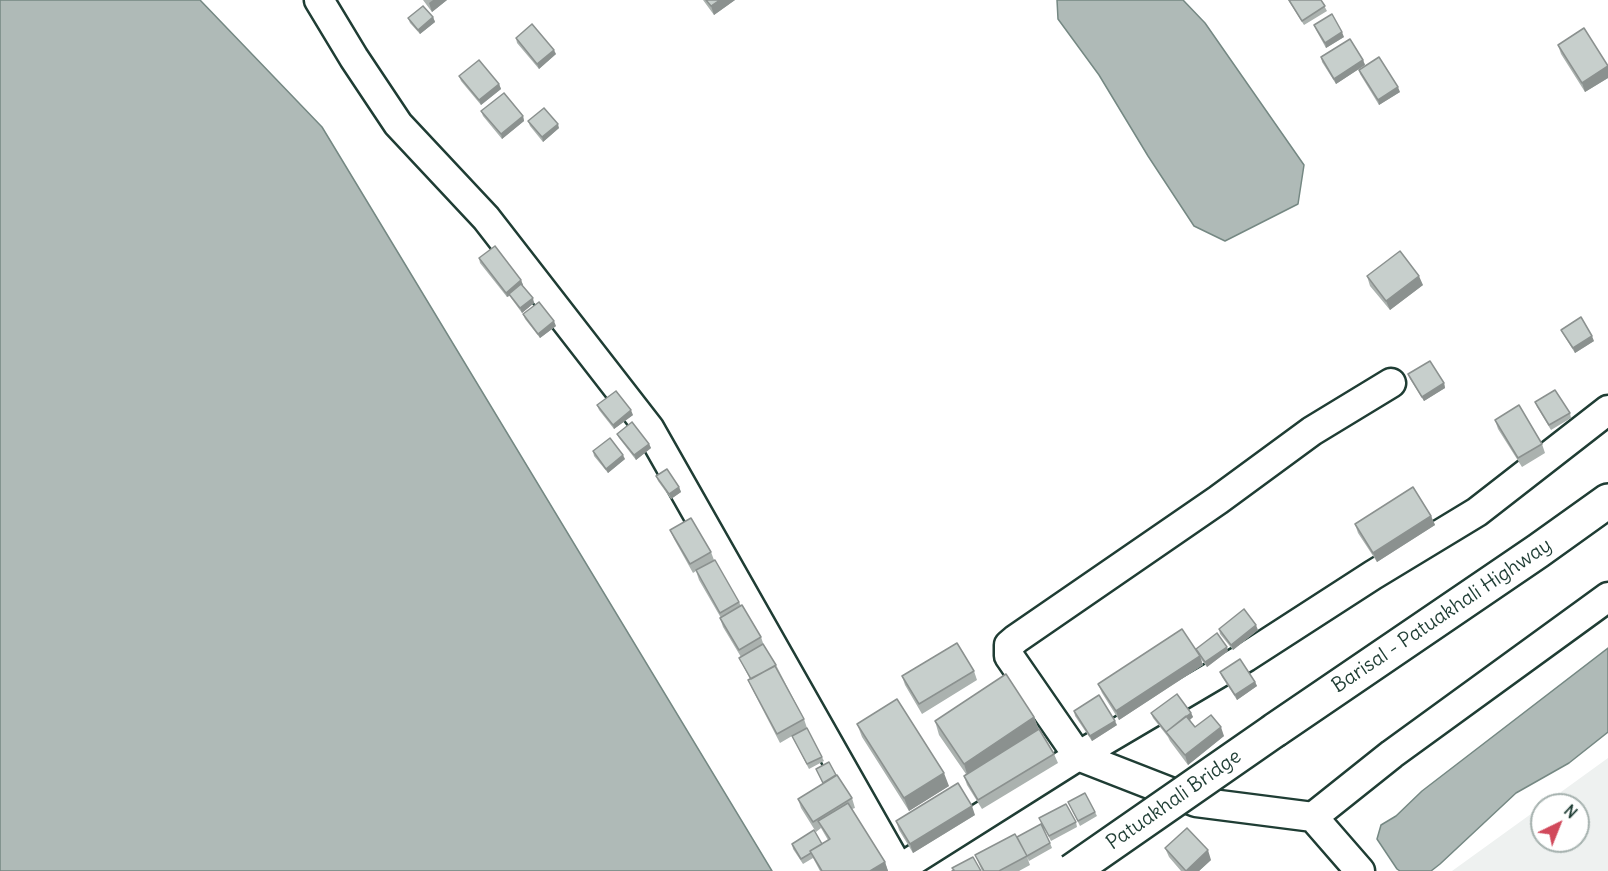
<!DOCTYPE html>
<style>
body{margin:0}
#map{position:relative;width:1608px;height:871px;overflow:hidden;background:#fff;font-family:Delius,sans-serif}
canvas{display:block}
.north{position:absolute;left:1530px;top:793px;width:60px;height:60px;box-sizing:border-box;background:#fff;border:2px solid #a5b1ae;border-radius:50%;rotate:43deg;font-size:16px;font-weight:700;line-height:24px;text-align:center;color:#1f3d34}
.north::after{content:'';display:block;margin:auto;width:21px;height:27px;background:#d1495b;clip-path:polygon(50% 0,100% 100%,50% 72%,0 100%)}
</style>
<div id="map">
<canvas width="1608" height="871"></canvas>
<div class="north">N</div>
</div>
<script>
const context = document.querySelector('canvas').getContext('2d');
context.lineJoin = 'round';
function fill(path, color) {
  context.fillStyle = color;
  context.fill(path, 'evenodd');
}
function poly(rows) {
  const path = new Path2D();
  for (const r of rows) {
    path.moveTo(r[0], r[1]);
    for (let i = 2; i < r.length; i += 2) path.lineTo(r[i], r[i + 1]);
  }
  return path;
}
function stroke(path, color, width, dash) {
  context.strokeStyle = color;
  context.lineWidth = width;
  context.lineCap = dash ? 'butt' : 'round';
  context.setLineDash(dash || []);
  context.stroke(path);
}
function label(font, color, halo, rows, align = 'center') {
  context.font = font + ' Delius,sans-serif';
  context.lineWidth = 4.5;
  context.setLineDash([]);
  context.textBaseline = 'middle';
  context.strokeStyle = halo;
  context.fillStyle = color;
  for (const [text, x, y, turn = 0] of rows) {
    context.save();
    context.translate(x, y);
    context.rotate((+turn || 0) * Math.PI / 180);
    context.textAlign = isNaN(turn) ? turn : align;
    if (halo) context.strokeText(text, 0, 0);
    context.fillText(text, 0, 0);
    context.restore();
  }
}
fill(poly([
 [1608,758,1608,871,1452,871,1542,806,1542,841,1578,841,1578,805,1543,805]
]), '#eef1f0');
const water = poly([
 [0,0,200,0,322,127,772,871,0,871,0,0],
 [1057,0,1183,0,1205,23,1304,165,1298,204,1225,241,1194,226,1148,156,1099,75,1058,19,1057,0],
 [1608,648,1608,732,1569,763,1516,793,1440,864,1431,871,1400,871,1397,869,1377,839,1381,825,1396,816,1422,791,1608,648]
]);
fill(water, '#afbab7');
stroke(water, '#758883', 1.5);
const street = poly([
 [319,0,354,58,398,124,486,218,649,428,899,869],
 [1391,383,1312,431,1218,500,1016,639,1009,645,1009,656,1078,756,1196,802,1313,817,1392,754,1608,597],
 [1313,817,1360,871],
 [896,871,1078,756,1246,657,1373,575,1477,512,1608,410]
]);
const highway = poly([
 [1275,730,1538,551,1608,501]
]);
stroke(street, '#1f3d34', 33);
stroke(highway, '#1f3d34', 38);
stroke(street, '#fff', 28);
stroke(highway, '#fff', 33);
const highwayBridge = poly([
 [1072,871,1275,730]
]);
stroke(highwayBridge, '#1f3d34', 38, []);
stroke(highwayBridge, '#fff', 33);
fill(poly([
 [423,0,447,0,432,12],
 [703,0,735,0,714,15],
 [1288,0,1321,0,1327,11,1304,25],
 [433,17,435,22,420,34,410,23,408,18],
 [1314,25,1344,37,1326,48,1316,30],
 [516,38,556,54,539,69,517,43],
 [1558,45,1608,65,1608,78,1585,92,1561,54],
 [1321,57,1363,60,1365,65,1336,84,1322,62],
 [1359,70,1400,92,1379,105,1360,74],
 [459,76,499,84,501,89,481,105,461,81],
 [481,111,523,116,524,121,502,139,483,116],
 [528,121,559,128,543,142,530,126],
 [479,258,521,280,523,285,522,285,534,303,522,313,511,298,510,296,507,297,480,263],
 [1367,276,1423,285,1390,310,1370,286],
 [523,314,556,326,540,338,525,319],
 [1561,330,1594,341,1575,353,1563,334],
 [1408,374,1444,383,1445,388,1424,401,1410,379],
 [1535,402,1570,413,1571,418,1551,430,1537,407],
 [597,405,633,415,614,429,599,410],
 [1495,420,1542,444,1545,453,1522,467,1498,429],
 [617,434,649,444,651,448,636,460,619,438],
 [593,451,625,459,608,473,594,456],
 [656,476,679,487,681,492,671,499,658,481],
 [1431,516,1435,525,1377,562,1358,533,1355,524],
 [670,530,711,552,714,560,739,602,741,606,761,637,764,646,776,665,804,719,807,728,824,761,809,769,792,736,780,743,752,689,748,680,750,679,739,658,741,657,723,627,720,618,721,618,699,580,696,571,693,573,674,539],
 [1219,629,1258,630,1233,650,1220,634],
 [1197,651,1228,651,1207,667,1200,658,1203,665,1119,720,1102,693,1098,684],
 [974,671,977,680,922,714,905,685,902,676],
 [1220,672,1255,682,1257,686,1237,700,1222,677],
 [1074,711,1117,725,1092,741,1075,716],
 [1151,713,1191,713,1193,717,1190,720,1195,727,1224,736,1188,765,1170,741,1168,737,1153,718],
 [1034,717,1039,730,1054,754,1058,763,982,809,967,785,964,776,966,774,939,735,935,721],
 [857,724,949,786,909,811,862,737],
 [816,769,836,775,852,798,855,808,852,809,885,862,888,871,820,871,813,858,803,864,793,849,792,844,822,844,828,840,821,828,816,832,801,808,798,799,823,784],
 [1068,802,1095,812,1097,816,1080,826],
 [975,815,913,853,899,830,896,821],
 [1039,818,1076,822,1077,827,1051,841],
 [1050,843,1052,848,1029,861,1027,857,1030,865,1019,871,982,871,975,855],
 [1165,848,1211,860,1199,871,1181,871,1169,857]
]), '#abb2af');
fill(poly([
 [433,0,447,0,432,12,429,3],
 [720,0,735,0,714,15,711,6],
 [433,17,435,22,420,34,418,30],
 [1342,32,1344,37,1326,48,1325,43],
 [554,50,556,54,539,69,537,64],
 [1363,60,1365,65,1336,84,1334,79],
 [1608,66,1608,78,1585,92,1582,83],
 [499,84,501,89,481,105,479,100],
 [1398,87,1400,92,1379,105,1378,100],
 [523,116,524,121,502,139,501,134],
 [558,124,559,128,543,142,542,137],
 [1419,276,1423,285,1390,310,1386,301],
 [521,280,523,285,507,297,506,293],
 [533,298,534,303,522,313,520,308],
 [554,321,556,326,540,338,538,334],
 [1592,336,1594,341,1575,353,1573,348],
 [1444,383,1445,388,1424,401,1422,397],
 [631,410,633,415,614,429,613,425],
 [649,444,651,448,636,460,634,455],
 [623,455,625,459,608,473,606,469],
 [679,487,681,492,671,499,669,494],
 [1431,516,1435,525,1377,562,1373,553],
 [1256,625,1258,630,1233,650,1231,645],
 [1227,647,1228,651,1207,667,1205,662],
 [1200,656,1203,665,1119,720,1116,711],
 [1255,682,1257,686,1237,700,1235,695],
 [1191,713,1193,717,1169,736,1167,732],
 [1034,717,1039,730,968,777,964,764],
 [1115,721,1117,725,1092,741,1090,736],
 [1221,727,1224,736,1188,765,1185,755],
 [944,773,949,786,909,811,904,798],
 [972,806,975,815,913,853,910,844],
 [1208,850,1211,860,1199,871,1186,871],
 [885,862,888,871,870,871]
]), '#8b918f');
const building = poly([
 [706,0,720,0,711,6,706,0],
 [1289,0,1321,0,1325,6,1302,21,1289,0],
 [423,6,433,17,418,30,408,18,423,6],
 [1332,14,1342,32,1325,43,1314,25,1332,14],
 [532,24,554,50,537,64,516,38,532,24],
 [1584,28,1608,66,1582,83,1558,45,1584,28],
 [1350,39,1363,60,1334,79,1321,57,1350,39],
 [1379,57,1398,87,1378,100,1359,70,1379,57],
 [479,60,499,84,479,100,459,76,479,60],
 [504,93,523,116,501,134,481,111,504,93],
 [544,108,558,124,542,137,528,121,544,108],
 [495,246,521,280,506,293,479,258,495,246],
 [1400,251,1419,276,1386,301,1367,276,1400,251],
 [521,284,533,298,520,308,509,294,521,284],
 [539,302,554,321,538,334,523,314,539,302],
 [1581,317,1592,336,1573,348,1561,330,1581,317],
 [1430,361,1444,383,1422,397,1408,374,1430,361],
 [1555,390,1570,413,1549,425,1535,402,1555,390],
 [616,391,631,410,613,425,597,405,616,391],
 [1519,405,1542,444,1518,458,1495,420,1519,405],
 [632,422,649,444,634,455,617,434,632,422],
 [610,438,623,455,606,469,593,451,610,438],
 [667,469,679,487,669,494,656,476,667,469],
 [1413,487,1431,516,1373,553,1355,524,1413,487],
 [691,518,711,552,690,564,670,530,691,518],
 [715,560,739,602,720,613,696,570,715,560],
 [742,605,761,637,739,650,720,618,742,605],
 [1244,609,1256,625,1231,645,1219,629,1244,609],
 [1182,629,1200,656,1116,711,1098,684,1182,629],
 [1217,633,1227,647,1205,662,1196,649,1217,633],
 [957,643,974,671,919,704,902,676,957,643],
 [763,644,776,665,751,679,739,658,763,644],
 [1240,659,1255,682,1235,695,1220,672,1240,659],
 [775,666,804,719,777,734,748,680,775,666],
 [1006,674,1034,717,964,764,935,721,1006,674],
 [1177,694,1191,713,1166,732,1151,713,1177,694],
 [1099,695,1115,721,1090,736,1074,711,1099,695],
 [897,699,944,773,904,798,857,724,897,699],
 [1211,715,1221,727,1185,755,1166,732,1186,716,1195,727,1211,715],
 [807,728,822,757,807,764,792,736,807,728],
 [1039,729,1054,754,978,800,964,776,1039,729],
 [829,762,836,775,823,783,816,769,829,762],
 [837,775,852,798,813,822,798,799,837,775],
 [958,783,972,806,910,844,896,821,958,783],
 [1085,793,1095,812,1078,821,1068,802,1085,793],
 [848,803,885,862,870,871,822,871,810,851,830,839,818,821,848,803],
 [1066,804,1076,822,1049,836,1039,818,1066,804],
 [1041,824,1050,843,1027,856,1017,837,1041,824],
 [1187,828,1208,850,1186,871,1165,848,1187,828],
 [814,830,822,844,810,851,811,853,801,859,792,844,814,830],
 [1015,834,1027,856,999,871,984,871,975,855,1015,834],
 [973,857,981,871,952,871,954,870,952,868,973,857]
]);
fill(building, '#c7cfcc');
stroke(building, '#8b918f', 1.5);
label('20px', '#1f3d34', '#fff', [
 ["Barisal - Patuakhali Highway",1442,616,-34],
 ["Patuakhali Bridge",1174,800,-35]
]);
</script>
